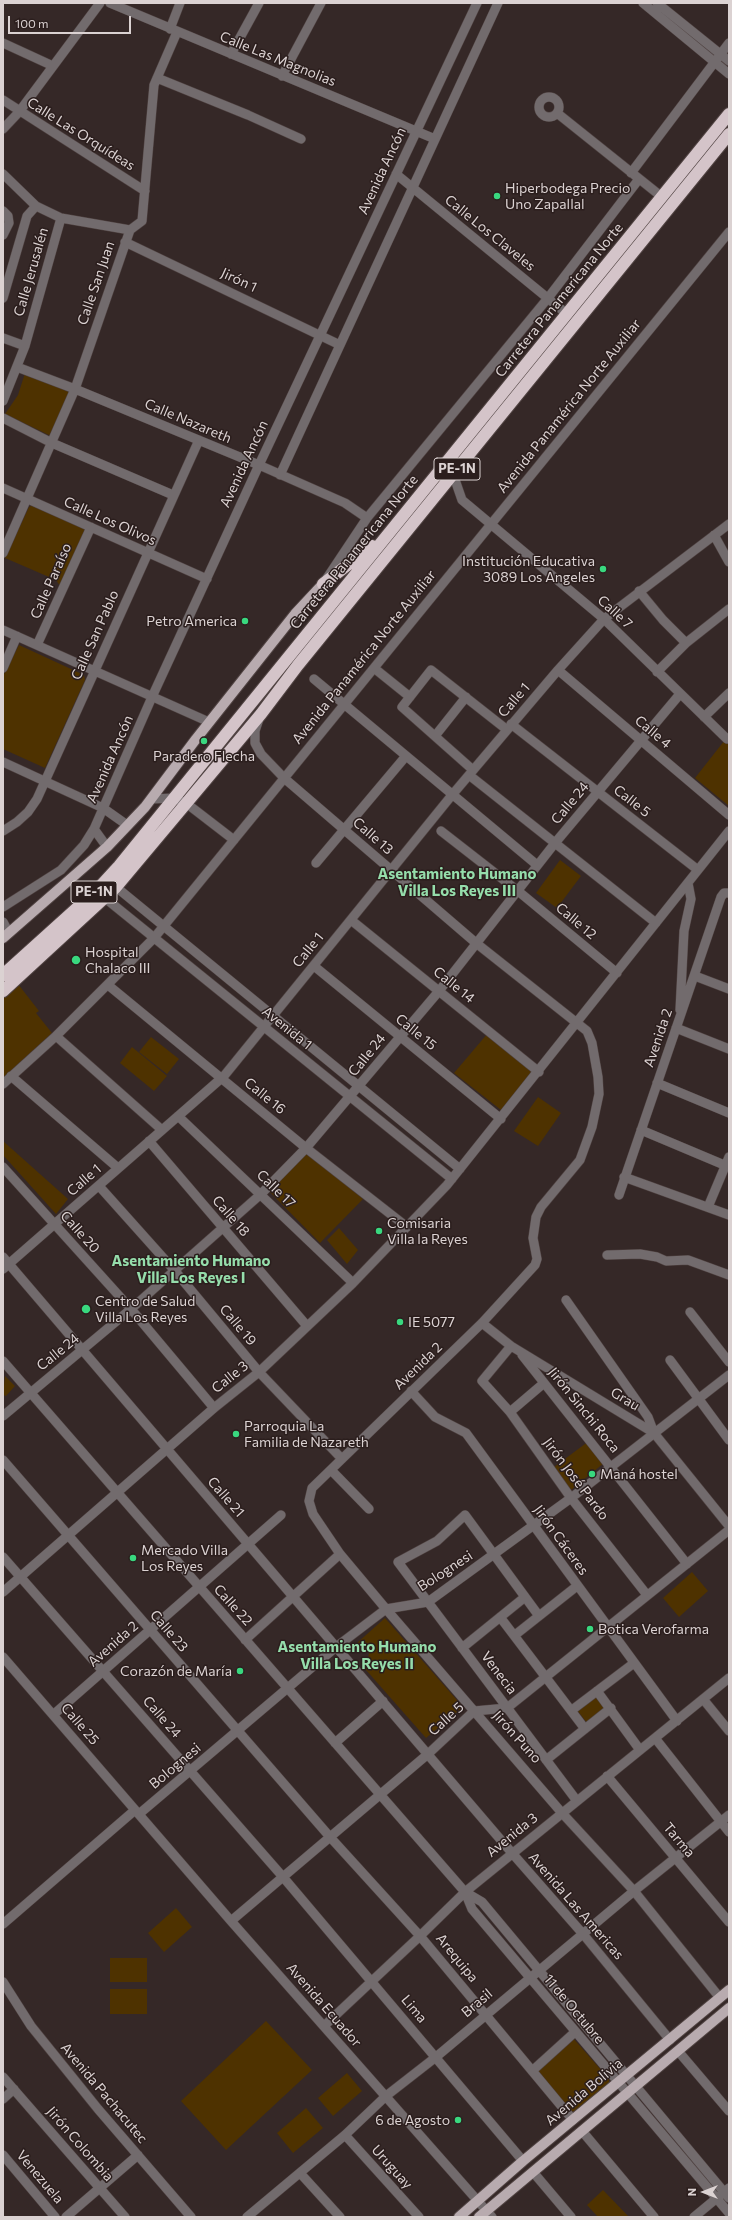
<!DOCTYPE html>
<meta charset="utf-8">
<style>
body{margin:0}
#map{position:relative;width:732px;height:2220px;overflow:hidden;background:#352827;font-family:Commissioner,sans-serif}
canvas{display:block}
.frame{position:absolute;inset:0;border:4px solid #dbd2d2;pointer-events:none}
.north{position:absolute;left:684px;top:2172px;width:40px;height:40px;-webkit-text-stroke:3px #2b1e1d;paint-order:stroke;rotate:270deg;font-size:11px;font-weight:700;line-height:16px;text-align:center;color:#dbd2d2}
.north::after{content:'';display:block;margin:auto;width:14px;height:18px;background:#dbd2d2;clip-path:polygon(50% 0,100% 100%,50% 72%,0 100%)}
.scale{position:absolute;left:8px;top:16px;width:123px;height:18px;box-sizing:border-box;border:2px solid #dbd2d2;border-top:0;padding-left:5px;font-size:12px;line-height:14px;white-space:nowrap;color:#dbd2d2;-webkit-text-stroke:3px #2b1e1d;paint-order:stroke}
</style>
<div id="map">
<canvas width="732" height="2220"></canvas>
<div class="frame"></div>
<div class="north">N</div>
<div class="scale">100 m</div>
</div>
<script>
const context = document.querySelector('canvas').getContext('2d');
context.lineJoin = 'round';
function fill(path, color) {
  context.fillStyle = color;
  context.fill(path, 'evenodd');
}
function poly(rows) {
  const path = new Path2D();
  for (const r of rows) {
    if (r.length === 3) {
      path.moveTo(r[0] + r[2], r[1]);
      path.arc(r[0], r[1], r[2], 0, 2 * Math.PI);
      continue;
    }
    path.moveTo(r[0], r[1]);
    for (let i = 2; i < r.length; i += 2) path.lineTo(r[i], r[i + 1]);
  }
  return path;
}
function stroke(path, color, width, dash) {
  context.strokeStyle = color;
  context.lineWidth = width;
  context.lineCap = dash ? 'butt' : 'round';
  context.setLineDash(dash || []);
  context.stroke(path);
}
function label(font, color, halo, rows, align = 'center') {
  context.font = font + ' Commissioner,sans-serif';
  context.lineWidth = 3;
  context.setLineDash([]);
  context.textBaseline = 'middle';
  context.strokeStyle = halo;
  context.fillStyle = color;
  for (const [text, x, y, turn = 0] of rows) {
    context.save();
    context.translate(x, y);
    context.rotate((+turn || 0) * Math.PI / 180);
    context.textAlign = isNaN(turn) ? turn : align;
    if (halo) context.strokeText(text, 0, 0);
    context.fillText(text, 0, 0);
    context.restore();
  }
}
fill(poly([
 [25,373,69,392,51,436,5,414,18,395],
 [33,505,86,529,60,586,56,580,5,558,29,507],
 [19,645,84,675,85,680,45,768,3,749,3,676],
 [728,736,729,737,729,806,695,778],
 [560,860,581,876,557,908,536,893],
 [18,984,39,1011,36,1013,52,1033,3,1078,3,997],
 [488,1033,534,1071,501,1110,454,1073],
 [151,1037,179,1059,167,1074,139,1052],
 [132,1047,167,1076,154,1091,120,1063],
 [538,1097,561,1113,538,1146,514,1131],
 [3,1141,68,1199,56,1214,3,1155],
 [307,1152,363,1199,320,1243,268,1190],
 [339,1228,358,1250,347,1264,327,1240],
 [5,1376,15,1386,6,1396,3,1395],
 [589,1441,604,1463,571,1490,554,1467],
 [692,1572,708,1591,679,1617,663,1598],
 [385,1618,463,1707,426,1738,366,1670,370,1647,357,1643],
 [598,1693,608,1707,587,1723,577,1710],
 [176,1908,192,1927,164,1952,148,1933],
 [110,1958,147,1958,147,1982,110,1982],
 [110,1989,147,1989,147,2014,110,2014],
 [266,2021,312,2070,226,2150,181,2101],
 [573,2038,609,2079,609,2085,576,2112,570,2111,536,2070],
 [347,2073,362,2091,333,2116,318,2098],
 [306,2108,323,2128,293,2153,277,2133],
 [603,2190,629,2217,598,2217,587,2205]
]), '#4e3200');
const minor = poly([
 [110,3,435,139],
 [643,3,729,74],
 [657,3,729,61],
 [170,29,180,3],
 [3,43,53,66],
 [231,54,259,3],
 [282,76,321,3],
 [157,78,248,115,301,139],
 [549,107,10],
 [3,100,145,191],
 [557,113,662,197],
 [3,129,19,112,100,3],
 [631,173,729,43],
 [3,174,36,206,61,218,130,230],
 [396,174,567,314],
 [3,211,8,216,9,223,3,235],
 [125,242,340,345],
 [3,298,27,216,36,206],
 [3,338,25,346],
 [17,367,75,389,259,465,345,503,367,518],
 [3,401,25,346,61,218],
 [3,418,52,443,173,495],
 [453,474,462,500,604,619,727,739],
 [280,475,498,3],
 [3,488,207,579],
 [714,535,729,562],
 [3,553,75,389,130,230,142,221,154,85,177,32],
 [327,578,367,518,548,298,639,179],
 [639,591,663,620,686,643],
 [3,630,209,722],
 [37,645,91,527],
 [3,668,17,636],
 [374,668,410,697],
 [558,670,729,815],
 [657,672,686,643,729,609],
 [314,679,537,865],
 [704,717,729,693],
 [259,719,255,731,255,743,261,754,284,778,476,943,587,1031,592,1043,598,1077,599,1094,592,1127,580,1160,541,1207,536,1217,533,1238,537,1259,535,1265,482,1323,312,1488,309,1501,313,1514,340,1554,386,1609,562,1813,634,1891,720,1998],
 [511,724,698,870],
 [435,736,466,697],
 [3,762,103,808,127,825],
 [473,770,402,707,431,670,506,729],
 [469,775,656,923],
 [151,799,174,798,186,803,234,840],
 [94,829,107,847],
 [3,831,17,822,28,812,37,799,199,440],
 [441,831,518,891,617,973],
 [316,863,406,756],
 [116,887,460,1169],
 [105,898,452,1179],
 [3,907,61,870,84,845,94,829,152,697,259,465,477,3],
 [351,920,539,1072],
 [3,922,9,933],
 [314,966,501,1119],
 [695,976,729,989],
 [108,985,306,1148,407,1227],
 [680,1010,684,931,691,899,688,883],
 [676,1028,729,1049],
 [56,1036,162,1130],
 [11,1076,118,1168],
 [657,1083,729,1113],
 [3,1084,56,1036,154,938,729,232],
 [178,1116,353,1283],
 [641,1130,729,1167],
 [149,1141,307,1326],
 [3,1167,131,1309,214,1408],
 [624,1177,729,1215],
 [99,1186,175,1271,259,1372,342,1459],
 [619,1195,721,897,724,893,729,893],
 [708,1207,729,1157],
 [607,1255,640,1254,657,1257,666,1261,688,1260,729,1275],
 [3,1257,512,1853,583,1934,670,2040],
 [3,1269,224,1076,452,795,558,670,604,619,729,524],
 [566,1300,648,1417,654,1433],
 [690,1312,729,1362],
 [482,1323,511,1346,654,1433,729,1526],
 [511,1346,482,1381,510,1412,571,1498,647,1595],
 [522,1355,687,1564],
 [670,1360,729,1440],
 [3,1361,465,1892,472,1909,729,2213],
 [411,1391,435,1417,466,1433,677,1721],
 [510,1412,544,1383],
 [3,1416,131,1309,261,1194,306,1148,439,991,555,843,680,694],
 [3,1460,330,1837,420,1936,573,2120],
 [331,1470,369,1509],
 [3,1557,283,1877,523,2161],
 [3,1592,214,1408,259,1372,353,1283,447,1185,729,831],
 [539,1616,465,1515,437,1541,398,1562,577,1801],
 [500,1617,585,1729],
 [515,1635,577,1586],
 [245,1640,340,1554],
 [462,1648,525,1597],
 [3,1657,231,1921,492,2217],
 [597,1691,640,1750],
 [703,1699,729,1731],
 [572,1710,634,1663],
 [53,1715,281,1515],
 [655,1738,729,1832],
 [335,1743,383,1701],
 [546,1760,611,1708],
 [607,1776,729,1922],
 [139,1814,336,1647,386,1609,428,1602,571,1498,729,1375],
 [465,1892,482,1902,729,2198],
 [231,1921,428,1754,474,1711,507,1708,729,1530],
 [3,1924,135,1810],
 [3,1982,31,2026,98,2109,191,2217],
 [324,2026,420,1936,465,1892,729,1678],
 [678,2051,729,2111],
 [532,2071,575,2032],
 [3,2077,125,2217],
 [3,2099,14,2089],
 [582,2131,654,2217],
 [345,2135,419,2217],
 [3,2155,55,2217],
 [533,2172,571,2217],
 [300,2173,340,2217],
 [66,2217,138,2155],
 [247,2217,345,2135,386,2096,436,2057,634,1891,729,1815],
 [694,2217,729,2188]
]);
const major = poly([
 [3,938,107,847,145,807,196,739,295,614,323,584],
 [459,2217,523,2161,729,1990],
 [479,2217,729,2008]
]);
const highway = poly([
 [323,584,372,546],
 [3,975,96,891,119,866,729,114],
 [3,991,116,887,261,714,298,665,729,134]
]);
stroke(minor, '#504342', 10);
stroke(major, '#504342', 12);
stroke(highway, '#504342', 14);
stroke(minor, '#726b6d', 9);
stroke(major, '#b8abaf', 10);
stroke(highway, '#d4c4c9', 12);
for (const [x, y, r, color] of [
 [497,196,4,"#39d87f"],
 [603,569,4,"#39d87f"],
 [245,621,4,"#39d87f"],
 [204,741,4,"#39d87f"],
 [76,960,5,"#39d87f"],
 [379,1231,4,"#39d87f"],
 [86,1309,5,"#39d87f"],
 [400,1322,4,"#39d87f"],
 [236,1434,4,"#39d87f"],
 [592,1474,4,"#39d87f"],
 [133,1558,4,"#39d87f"],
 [590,1629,4,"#39d87f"],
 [240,1671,4,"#39d87f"],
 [458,2120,4,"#39d87f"]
]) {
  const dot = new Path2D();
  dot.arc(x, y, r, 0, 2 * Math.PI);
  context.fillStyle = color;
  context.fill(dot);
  stroke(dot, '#2b1e1d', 1.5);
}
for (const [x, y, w] of [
 [457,469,46],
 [94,892,46]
]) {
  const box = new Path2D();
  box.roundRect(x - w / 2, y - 11, w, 22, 3);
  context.fillStyle = '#2b1e1d';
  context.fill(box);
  stroke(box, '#dbd2d2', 1);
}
label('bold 13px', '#dbd2d2', null, [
 ["PE-1N",457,469],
 ["PE-1N",94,892]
]);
label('14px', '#dbd2d2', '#2b1e1d', [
 ["Calle Las Magnolias",278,59,22],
 ["Calle Las Orquídeas",81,134,32],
 ["Avenida Ancón",382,171,-65],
 ["Calle Los Claveles",490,233,39],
 ["Calle Jerusalén",31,272,-74],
 ["Jirón 1",239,280,25],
 ["Calle San Juan",96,283,-71],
 ["Carretera Panamericana Norte",559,300,-51],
 ["Avenida Panamérica Norte Auxiliar",569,406,-51],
 ["Calle Nazareth",188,421,23],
 ["Avenida Ancón",244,464,-65],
 ["Calle Los Olivos",110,521,24],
 ["Carretera Panamericana Norte",354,552,-51],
 ["Calle Paraíso",51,581,-66],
 ["Calle 7",615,612,42],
 ["Calle San Pablo",95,635,-66],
 ["Avenida Panamérica Norte Auxiliar",364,657,-51],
 ["Calle 1",514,700,-49],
 ["Calle 4",653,732,40],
 ["Avenida Ancón",110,759,-66],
 ["Calle 5",632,801,38],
 ["Calle 24",570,803,-50],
 ["Calle 13",373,836,41],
 ["Calle 12",576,921,40],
 ["Calle 1",308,950,-51],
 ["Calle 14",454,985,39],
 ["Avenida 1",287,1028,39],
 ["Calle 15",416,1032,39],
 ["Avenida 2",658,1038,-71],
 ["Calle 24",367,1055,-51],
 ["Calle 16",265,1096,39],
 ["Calle 1",84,1180,-41],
 ["Calle 17",276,1189,44],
 ["Calle 18",231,1216,49],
 ["Calle 20",80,1232,48],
 ["Calle 19",238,1325,50],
 ["Calle 24",58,1352,-39],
 ["Avenida 2",418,1366,-44],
 ["Calle 3",230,1377,-39],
 ["Grau",625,1399,31],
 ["Jirón Sinchi Roca",584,1410,51],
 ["Jirón José Pardo",576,1479,53],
 ["Calle 21",226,1497,49],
 ["Jirón Cáceres",561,1540,54],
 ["Bolognesi",445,1571,-33],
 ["Calle 22",233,1605,48],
 ["Calle 23",169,1631,49],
 ["Avenida 2",113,1644,-41],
 ["Venecia",499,1673,53],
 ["Calle 24",162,1717,49],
 ["Calle 5",446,1719,-42],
 ["Calle 25",80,1724,49],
 ["Jirón Puno",517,1737,48],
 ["Bolognesi",175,1766,-40],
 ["Avenida 3",512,1835,-39],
 ["Tarma",679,1840,50],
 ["Avenida Las Americas",576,1906,49],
 ["Arequipa",457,1958,51],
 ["Brasil",477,2003,-40],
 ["Avenida Ecuador",324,2005,49],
 ["Lima",414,2009,50],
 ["11 de Octubre",574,2009,50],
 ["Avenida Bolivia",584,2092,-40],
 ["Avenida Pachacutec",104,2093,50],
 ["Jirón Colombia",80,2144,49],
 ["Uruguay",392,2167,48],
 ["Venezuela",40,2177,50]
]);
label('14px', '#dbd2d2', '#2b1e1d', [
 ["Hiperbodega Precio",505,188],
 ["Uno Zapallal",505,204],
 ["Institución Educativa",595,561,"right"],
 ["3089 Los Angeles",595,577,"right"],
 ["Petro America",237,621,"right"],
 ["Paradero Flecha",204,756,"center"],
 ["Hospital",85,952],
 ["Chalaco III",85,968],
 ["Comisaria",387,1223],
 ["Villa la Reyes",387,1239],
 ["Centro de Salud",95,1301],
 ["Villa Los Reyes",95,1317],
 ["IE 5077",408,1322],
 ["Parroquia La",244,1426],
 ["Familia de Nazareth",244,1442],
 ["Maná hostel",600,1474],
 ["Mercado Villa",141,1550],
 ["Los Reyes",141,1566],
 ["Botica Verofarma",598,1629],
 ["Corazón de María",232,1671,"right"],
 ["6 de Agosto",450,2120,"right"]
], 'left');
label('bold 15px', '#95ddab', '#2b1e1d', [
 ["Asentamiento Humano",457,874],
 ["Villa Los Reyes III",457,891],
 ["Asentamiento Humano",191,1261],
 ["Villa Los Reyes I",191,1278],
 ["Asentamiento Humano",357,1647],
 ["Villa Los Reyes II",357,1664]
]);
</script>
